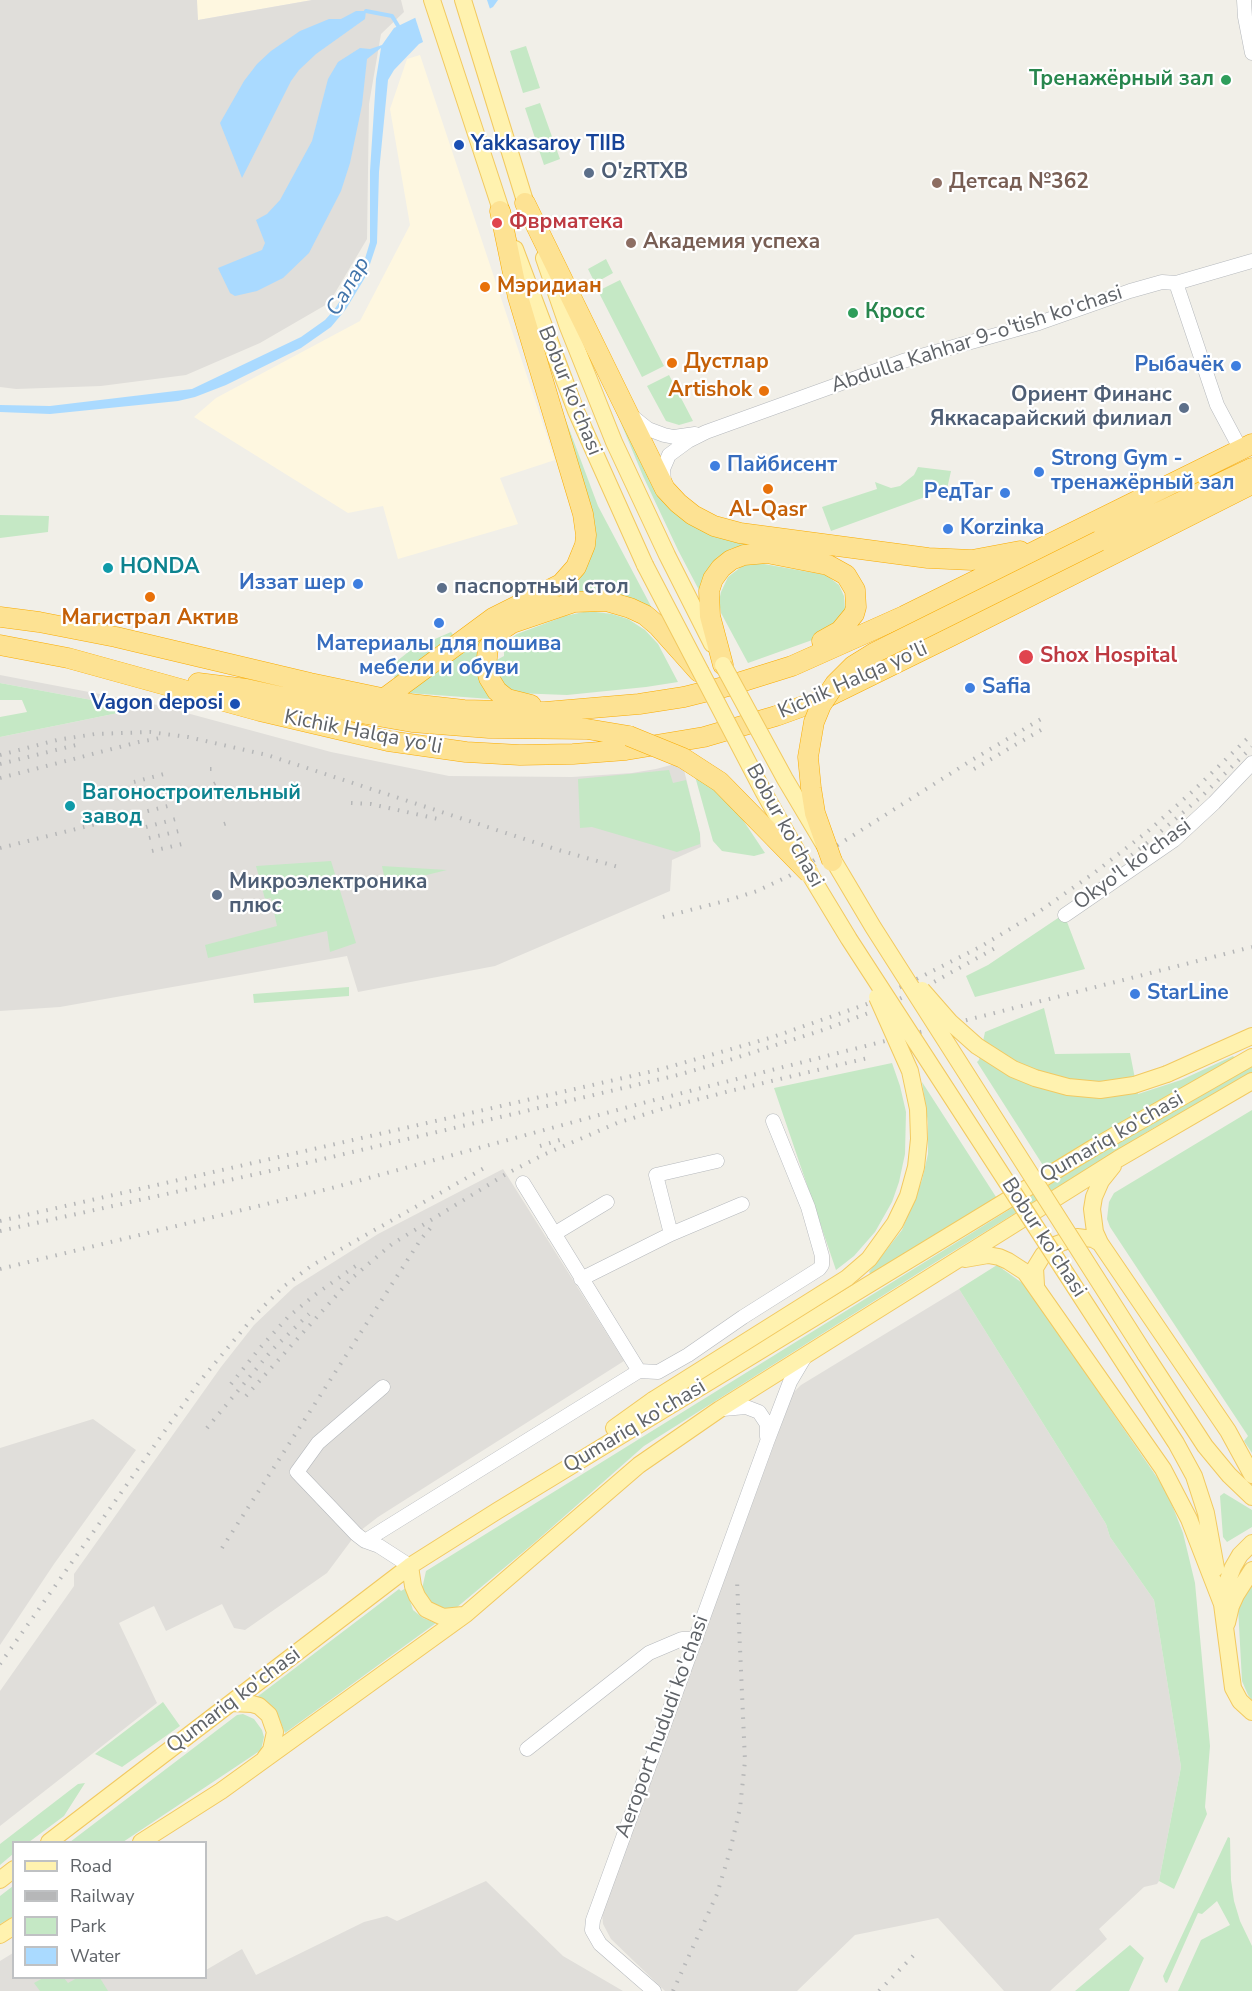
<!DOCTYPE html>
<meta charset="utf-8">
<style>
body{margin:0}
#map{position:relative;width:1252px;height:1991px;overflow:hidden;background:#f1efe8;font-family:"Nunito Sans",sans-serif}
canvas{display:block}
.legend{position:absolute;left:12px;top:1841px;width:195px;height:138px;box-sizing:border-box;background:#fff;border:2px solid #bfc1c3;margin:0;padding:8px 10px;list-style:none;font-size:18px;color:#5f6368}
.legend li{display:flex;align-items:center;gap:12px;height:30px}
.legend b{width:30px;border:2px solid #bfc1c3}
</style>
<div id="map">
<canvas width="1252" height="1991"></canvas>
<ul class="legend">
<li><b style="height:8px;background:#fff2af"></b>Road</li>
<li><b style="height:8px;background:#b6b7b8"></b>Railway</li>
<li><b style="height:16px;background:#c5e8c5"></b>Park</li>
<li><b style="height:16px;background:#aadaff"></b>Water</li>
</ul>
</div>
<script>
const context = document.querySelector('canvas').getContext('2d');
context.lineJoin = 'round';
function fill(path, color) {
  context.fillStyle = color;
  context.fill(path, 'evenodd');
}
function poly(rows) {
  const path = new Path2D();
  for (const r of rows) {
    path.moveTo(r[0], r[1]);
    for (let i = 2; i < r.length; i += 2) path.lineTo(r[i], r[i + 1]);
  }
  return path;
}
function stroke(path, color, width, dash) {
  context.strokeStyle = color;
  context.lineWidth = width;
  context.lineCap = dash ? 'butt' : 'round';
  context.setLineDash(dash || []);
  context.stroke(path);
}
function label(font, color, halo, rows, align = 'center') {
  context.font = font + ' "Nunito Sans",sans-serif';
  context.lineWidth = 4.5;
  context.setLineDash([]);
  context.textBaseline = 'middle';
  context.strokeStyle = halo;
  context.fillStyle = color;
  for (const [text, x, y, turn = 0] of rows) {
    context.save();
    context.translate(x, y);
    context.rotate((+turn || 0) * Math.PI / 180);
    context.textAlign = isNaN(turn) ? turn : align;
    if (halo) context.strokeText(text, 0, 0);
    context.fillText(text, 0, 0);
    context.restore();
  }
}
fill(poly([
 [196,0,312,0,198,20],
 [420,55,555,460,500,478,518,524,398,559,383,506,348,513,194,417,216,398,360,321,410,225,390,109,407,59]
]), '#fef7e0');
fill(poly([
 [0,0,197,0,198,20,312,0,401,0,404,12,381,34,369,104,367,239,329,303,260,343,186,375,101,386,16,389,0,387],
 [0,675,157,705,331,752,449,776,572,777,632,773,656,769,682,762,700,834,701,847,672,860,670,891,495,966,358,992,347,956,60,1007,0,1011,0,737,123,712,124,706,0,683],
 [503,1169,624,1361,378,1517,356,1534,327,1573,245,1630,234,1628,222,1604,166,1631,154,1606,119,1623,157,1703,0,1826,0,1691,74,1586,74,1574,221,1367,254,1325,294,1287,378,1234],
 [959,1289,1106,1524,1110,1537,1154,1600,1181,1767,1159,1881,1157,1884,1144,1887,1099,1929,1107,1939,1050,1991,1004,1991,938,1918,855,1935,797,1991,665,1991,611,1939,603,1924,602,1913,793,1393,801,1385],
 [93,1419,136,1450,54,1564,0,1645,0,1448],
 [486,1881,563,1956,623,1991,0,1991,0,1961,13,1953,14,1978,206,1978,206,1970,242,1949,256,1975,364,1922,387,1916,397,1921]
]), '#e0deda');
fill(poly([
 [526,46,540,88,523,93,510,51],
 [540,103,560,159,544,165,525,108],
 [606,259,613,273,595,283,588,269],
 [620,280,664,366,642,377,598,291],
 [598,368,660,493,754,543,730,549,717,558,704,577,700,592,678,550,643,476],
 [669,375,693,421,679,425,666,421,647,386],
 [553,386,598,506,653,610,536,606,571,587,580,578,587,565],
 [918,467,951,471,947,489,831,531,822,507,877,489,875,482,891,488,900,486,914,475],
 [0,515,49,516,48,532,0,538],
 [749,564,764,564,826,575,839,585,844,596,845,609,850,610,829,634,748,663,721,613,719,601,721,592,728,577,741,567],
 [588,611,612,614,628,619,645,630,658,644,678,682,646,687,567,695,514,693,502,686,493,662,504,656,504,645,509,640,517,634,565,616],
 [451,632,454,636,394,679,397,661,412,649],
 [478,637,483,643,485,685,491,699,408,693],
 [0,683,124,706,123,712,0,737,0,717,27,712,22,700,0,700],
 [707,766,765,853,754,856,722,851,713,841,693,769],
 [669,770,673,783,686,780,700,834,700,844,677,852,592,827,580,828,578,779],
 [331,861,356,943,330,952,327,931,208,958,205,945,277,926,271,898,265,899,256,866],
 [382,866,447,870,386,885],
 [1064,914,1085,969,975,997,966,976,988,965],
 [349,987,349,996,254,1003,253,994],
 [1044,1008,1055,1054,1130,1053,1138,1094,1181,1080,1233,1056,1236,1059,1046,1170,977,1062,979,1060,985,1032],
 [892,1063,900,1086,906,1112,905,1154,899,1182,892,1202,875,1232,854,1256,836,1270,774,1088],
 [1252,1065,1252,1073,1150,1130,936,1262,644,1446,534,1543,456,1608,446,1610,429,1602,422,1589,426,1571,1146,1125],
 [922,1082,998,1200,873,1277,869,1272,902,1230,922,1180,928,1154,928,1123],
 [1252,1110,1252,1453,1244,1441,1248,1436,1110,1227,1107,1219,1109,1202,1114,1193],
 [997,1265,1025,1285,1167,1492,1183,1533,1195,1583,1210,1746,1205,1807,1207,1814,1174,1889,1159,1881,1181,1767,1154,1600,1110,1537,1106,1524,959,1289],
 [1224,1493,1252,1510,1252,1527,1227,1542,1223,1537,1220,1496],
 [1252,1580,1252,1700,1248,1695,1242,1681,1238,1607],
 [406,1588,413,1610,423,1618,436,1623,285,1733,276,1711,257,1697,399,1589,401,1591],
 [163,1702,180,1726,122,1767,95,1754],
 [243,1714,254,1719,262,1730,264,1737,261,1750,123,1842,70,1842,237,1715],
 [85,1783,64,1816,29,1842,14,1842,13,1854,0,1865,0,1844,78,1784],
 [1228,1837,1230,1838,1231,1880,1234,1901,1240,1921,1252,1946,1252,1991,1178,1991,1201,1940,1230,1925,1217,1901,1202,1914,1198,1913,1167,1983,1165,1982,1163,1976],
 [13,1886,13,1917,0,1924,0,1896],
 [1130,1945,1144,1958,1129,1991,1075,1991],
 [43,1978,64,1978,68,1983,77,1978,100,1978,108,1991,40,1991,34,1983]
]), '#c5e8c5');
fill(poly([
 [452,0,498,0,493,7,419,44,394,70,388,80,379,172,377,243,366,276,346,309,331,327,301,348,226,385,195,397,178,401,50,414,0,412,0,405,50,406,192,389,301,337,325,320,334,310,357,275,364,262,370,242,370,171,376,79,381,48,367,59,362,105,350,163,341,191,309,253,283,278,257,291,235,296,230,293,218,268,262,250,265,243,256,220,267,214,280,200,312,141,328,79,338,62,360,48,370,49,382,45,394,28],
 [356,11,366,11,365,19,316,54,299,70,291,81,242,178,220,123,244,81,257,64,271,51,300,31,329,19,341,19]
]), '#aadaff');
fill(poly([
 [445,0,487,0,491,12,424,45,414,14]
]), '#f1efe8');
stroke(poly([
 [366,11,392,16,400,29]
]), '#aadaff', 4);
const minor = poly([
 [1244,0,1245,17,1252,53],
 [1176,283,1217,405,1241,450],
 [633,417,648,429,664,435,674,437,695,434],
 [664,482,663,469,669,455,688,441,706,432,903,361,1039,323,1130,291,1162,282,1176,283,1252,261],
 [1065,915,1174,840,1214,803,1252,763],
 [523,1183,639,1371],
 [554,1234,607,1202],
 [671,1234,742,1204],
 [581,1279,671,1234,656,1175,717,1161],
 [723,1409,746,1407,759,1412,767,1424,767,1437],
 [365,1541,356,1534,297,1472,318,1443,383,1387],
 [410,1566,379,1546,365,1541,639,1371,658,1372,688,1355,743,1317,819,1269,822,1265,822,1256,808,1207,773,1121],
 [527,1749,649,1653,682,1639,696,1639],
 [654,1991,600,1944,592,1930,593,1920,767,1442,790,1382,806,1355]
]);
const major = poly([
 [432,0,505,222],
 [463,0,529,214],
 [515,249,576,411,645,565],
 [544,258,568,327,614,442,667,555,712,644],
 [1167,1074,1252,1036],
 [1113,1166,1101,1181,1094,1197,1092,1209,1095,1232,1100,1243,1228,1431,1252,1475],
 [965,1259,988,1255,999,1257,1008,1261,1025,1272,1163,1469,1189,1519,1222,1604,1233,1688,1240,1701,1252,1712],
 [1036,1285,1035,1268,1043,1255,1055,1245,1077,1237,1093,1239,1100,1243],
 [1145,1354,1205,1446,1229,1475,1252,1497],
 [1126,1366,1176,1443,1194,1476,1206,1513,1216,1568],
 [614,1428,653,1400],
 [410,1566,413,1586,417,1596,426,1609,443,1617,463,1615],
 [1222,1604,1226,1585,1233,1567,1240,1555,1252,1543],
 [1227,1623,1231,1606,1236,1595,1252,1570],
 [232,1703,252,1704,259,1706,269,1715,275,1732,271,1750,265,1758],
 [49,1842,410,1566,497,1511,1093,1148,1252,1057],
 [141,1842,221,1791,466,1614,639,1465,720,1409,1118,1159,1252,1081],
 [0,1880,14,1869],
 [0,1935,14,1926]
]);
const highway = poly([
 [525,203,665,489,678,503,693,515,714,526,740,533,928,558,972,560,1020,551],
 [1099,541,1252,468],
 [0,617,39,622,116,637,310,683,410,704,464,710,545,712,639,704,684,697,728,686,792,666,904,616,1252,444],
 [0,645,68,658,260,711,388,741,466,752,520,755,573,754,626,750,704,737,776,716,823,699,951,636,1252,484],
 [723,665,710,616,709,591,713,579,721,568,731,560,744,555,767,553,828,565,846,575,855,590,856,607,854,614,840,631,822,641],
 [198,683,246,689,332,708,412,722,489,728,587,729,629,736],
 [382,700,493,618,561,584,576,567,585,545,586,535,583,514,518,297,500,211],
 [531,705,507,699,497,691,489,678,486,667,488,648,500,631,512,623,574,602,606,601,630,608,645,615,658,626,699,672]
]);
stroke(minor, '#b5b8bc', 15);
stroke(major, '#f2c960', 18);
stroke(highway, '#f9ab00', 21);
stroke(minor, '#fff', 14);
stroke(major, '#fff2af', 16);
stroke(highway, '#fde293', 20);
stroke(poly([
 [0,755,57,740,95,734,150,732,188,737,267,755,555,849,622,868],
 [0,764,76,745],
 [210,769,212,769],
 [974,769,1046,727],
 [0,778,139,742,160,738],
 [134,782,164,774],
 [214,784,216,783],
 [139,799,169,792],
 [351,803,371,804,438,819],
 [224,824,227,823],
 [146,827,176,819],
 [149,838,179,831],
 [0,848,172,805],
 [152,851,182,844],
 [1124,861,1152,839,1201,797,1252,747],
 [663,917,729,900,757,891,789,876,972,760,1041,719],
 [540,1146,563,1139],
 [0,1221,662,1069,773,1037,867,1004,980,947,1040,911,1094,873,1147,832,1193,791,1252,734],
 [0,1231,306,1163,678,1075,726,1061,823,1030,871,1012,925,987,997,947],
 [0,1269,332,1188,643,1103,1252,947],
 [231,1384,259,1349,288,1317,316,1294,357,1265],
 [246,1396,352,1278,392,1244,506,1174,543,1155,617,1123,665,1108,730,1091,872,1057],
 [207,1428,272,1350,309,1314],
 [222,1548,421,1239,434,1224],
 [0,1664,200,1381,256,1314,283,1287,311,1266,486,1167],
 [673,1991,717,1894,730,1851,740,1808,745,1761,737,1580],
 [879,1991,914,1955]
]), '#b6b7b8', 4, [1.5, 8]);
const majorBridge = poly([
 [645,565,763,791,809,873,849,939,1126,1366],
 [723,665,785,779,873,927,1145,1354],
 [922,990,950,1022,977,1046,1013,1069,1035,1078,1068,1087,1100,1090,1134,1085,1167,1074],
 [653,1400,847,1278,869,1259,895,1223,908,1196,916,1167,919,1139,918,1109,910,1071,877,997]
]);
const highwayBridge = poly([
 [629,736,683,758,720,782,809,873],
 [832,861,815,813,811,788,808,757,814,722,821,705,835,684,853,666,874,653,1099,541]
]);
stroke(majorBridge, '#f2c960', 18, []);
stroke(highwayBridge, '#f9ab00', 21, []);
stroke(majorBridge, '#fff2af', 16);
stroke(highwayBridge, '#fde293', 20);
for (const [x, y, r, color] of [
 [1226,80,6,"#2e9e5b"],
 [459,145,6,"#1a4fb4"],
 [589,173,6,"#5c6f8a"],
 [937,183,6,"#8d6e63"],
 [497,223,6,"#e0444e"],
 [631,243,6,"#8d6e63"],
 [485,287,6,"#e8710a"],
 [853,313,6,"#2e9e5b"],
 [672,363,6,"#e8710a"],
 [1236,366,6,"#3f7fe0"],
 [764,391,6,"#e8710a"],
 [1184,408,6,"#5c6f8a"],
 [715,466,6,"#3f7fe0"],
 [1039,472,6,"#3f7fe0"],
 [768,489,6,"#e8710a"],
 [1005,493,6,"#3f7fe0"],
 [948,529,6,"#3f7fe0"],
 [108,568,6,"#0f9aa8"],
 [358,584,6,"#3f7fe0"],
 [442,588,6,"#5c6f8a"],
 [150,597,6,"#e8710a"],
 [439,623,6,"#3f7fe0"],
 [1026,657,8,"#e0444e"],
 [970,688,6,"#3f7fe0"],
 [235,704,6,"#1a4fb4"],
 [70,806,6,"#0f9aa8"],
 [217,895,6,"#5c6f8a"],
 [1135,994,6,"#3f7fe0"]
]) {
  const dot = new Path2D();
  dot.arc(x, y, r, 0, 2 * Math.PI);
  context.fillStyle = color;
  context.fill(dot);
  stroke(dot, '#fff', 2);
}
label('bold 21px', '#27864d', '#fff', [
 ["Тренажёрный зал",1214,80],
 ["Кросс",865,313,"left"]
], 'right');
label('bold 21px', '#164399', '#fff', [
 ["Yakkasaroy TIIB",471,145],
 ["Vagon deposi",223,704,"right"]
], 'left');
label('bold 21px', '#4e5e75', '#fff', [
 ["O'zRTXB",601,173],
 ["Ориент Финанс",1172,396,"right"],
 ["Яккасарайский филиал",1172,420,"right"],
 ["паспортный стол",454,588],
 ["Микроэлектроника",229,883],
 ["плюс",229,907]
], 'left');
label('bold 21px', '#785e54', '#fff', [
 ["Детсад №362",949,183],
 ["Академия успеха",643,243]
], 'left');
label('bold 21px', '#be3a42', '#fff', [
 ["Фврматека",509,223],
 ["Shox Hospital",1040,657]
], 'left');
label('bold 21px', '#c56008', '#fff', [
 ["Мэридиан",497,287],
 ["Дустлар",684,363],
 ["Artishok",752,391,"right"],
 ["Al-Qasr",768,511,"center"],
 ["Магистрал Актив",150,619,"center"]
], 'left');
label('21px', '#5f6368', '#fff', [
 ["Abdulla Kahhar 9-o'tish ko'chasi",977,340,-18],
 ["Bobur ko'chasi",569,391,68],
 ["Kichik Halqa yo'li",853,681,-24],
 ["Kichik Halqa yo'li",363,733,11],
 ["Bobur ko'chasi",784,826,61],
 ["Okyo'l ko'chasi",1133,865,-36],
 ["Qumariq ko'chasi",1112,1138,-30],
 ["Bobur ko'chasi",1043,1238,57],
 ["Qumariq ko'chasi",635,1427,-31],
 ["Qumariq ko'chasi",234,1701,-37],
 ["Aeroport hududi ko'chasi",663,1727,-70]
]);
label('bold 21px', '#366cbe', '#fff', [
 ["Рыбачёк",1224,366,"right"],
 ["Strong Gym -",1051,460],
 ["тренажёрный зал",1051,484],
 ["Пайбисент",727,466],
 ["РедТаг",993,493,"right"],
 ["Korzinka",960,529],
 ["Иззат шер",346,584,"right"],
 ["Материалы для пошива",439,645,"center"],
 ["мебели и обуви",439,669,"center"],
 ["Safia",982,688],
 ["StarLine",1147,994]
], 'left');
label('bold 21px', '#0d838f', '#fff', [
 ["HONDA",120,568],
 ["Вагоностроительный",82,794],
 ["завод",82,818]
], 'left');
label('italic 22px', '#4174aa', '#fff', [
 ["Салар",349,287,-60]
]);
</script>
